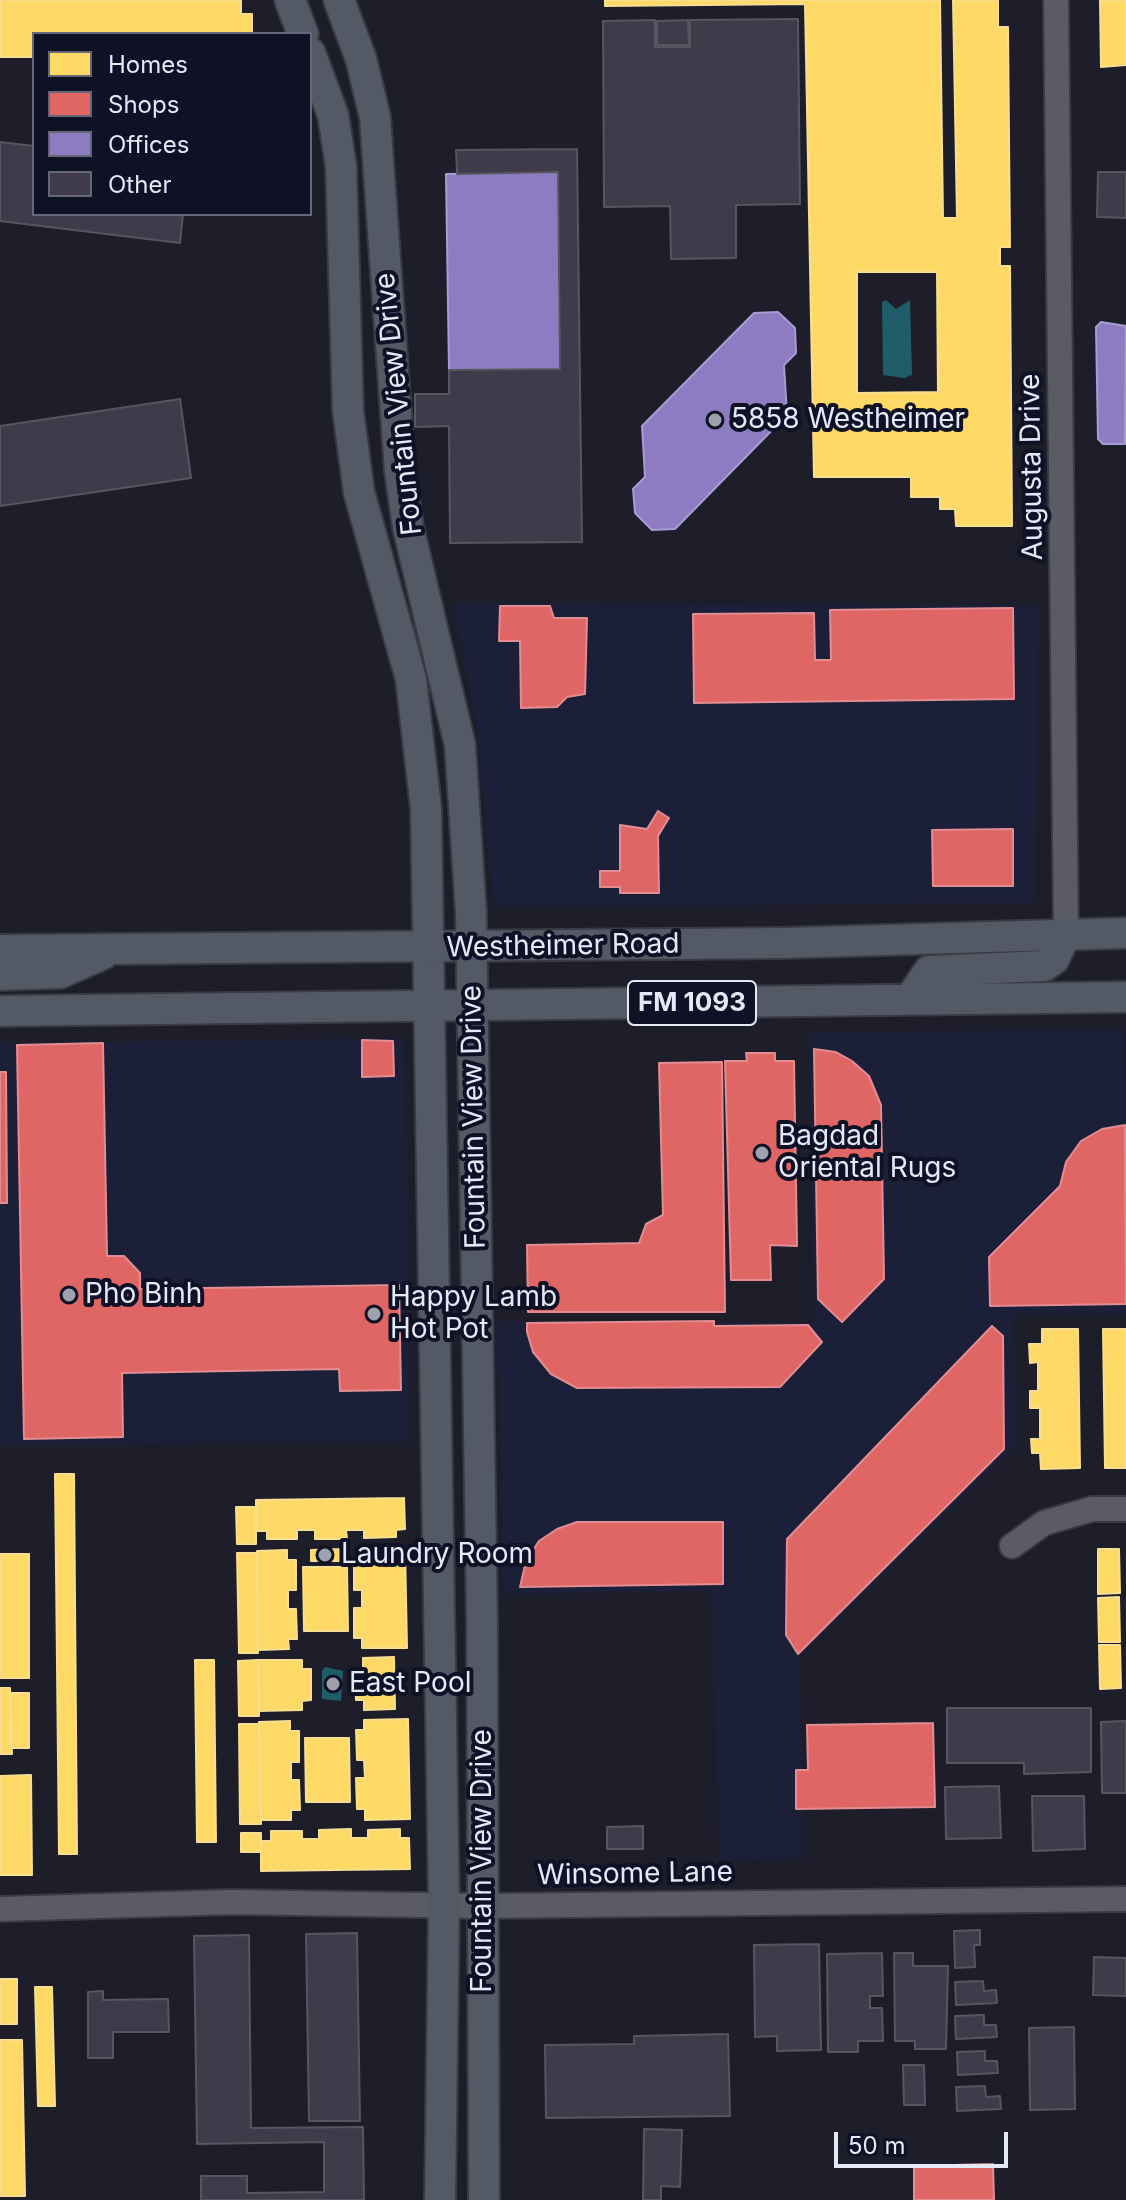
<!DOCTYPE html>
<style>
body{margin:0}
#map{position:relative;width:1126px;height:2200px;overflow:hidden;background:#1d1e2a;font-family:Inter,sans-serif}
canvas{display:block}
.legend{position:absolute;left:32px;top:32px;width:280px;height:184px;box-sizing:border-box;background:#0f1125;border:2px solid #656779;margin:0;padding:10px 14px;list-style:none;font-size:24px;color:#e5e8f7}
.legend li{display:flex;align-items:center;gap:16px;height:40px}
.legend b{width:40px;border:2px solid #656779}
.scale{position:absolute;left:834px;top:2132px;width:174px;height:36px;box-sizing:border-box;border:4px solid #e5e8f7;border-top:0;padding-left:10px;font-size:24px;line-height:28px;white-space:nowrap;color:#e5e8f7;-webkit-text-stroke:6px #0f1125;paint-order:stroke}
</style>
<div id="map">
<canvas width="1126" height="2200"></canvas>
<ul class="legend">
<li><b style="height:22px;background:#ffd966"></b>Homes</li>
<li><b style="height:22px;background:#e06666"></b>Shops</li>
<li><b style="height:22px;background:#8e7cc3"></b>Offices</li>
<li><b style="height:22px;background:#403b4a"></b>Other</li>
</ul>
<div class="scale">50 m</div>
</div>
<script>
const context = document.querySelector('canvas').getContext('2d');
context.lineJoin = 'round';
function fill(path, color) {
  context.fillStyle = color;
  context.fill(path, 'evenodd');
}
function poly(rows) {
  const path = new Path2D();
  for (const r of rows) {
    path.moveTo(r[0], r[1]);
    for (let i = 2; i < r.length; i += 2) path.lineTo(r[i], r[i + 1]);
  }
  return path;
}
function stroke(path, color, width, dash) {
  context.strokeStyle = color;
  context.lineWidth = width;
  context.lineCap = dash ? 'butt' : 'round';
  context.setLineDash(dash || []);
  context.stroke(path);
}
function label(font, color, halo, rows, align = 'center') {
  context.font = font + ' Inter,sans-serif';
  context.lineWidth = 8;
  context.setLineDash([]);
  context.textBaseline = 'middle';
  context.strokeStyle = halo;
  context.fillStyle = color;
  for (const [text, x, y, turn = 0] of rows) {
    context.save();
    context.translate(x, y);
    context.rotate((+turn || 0) * Math.PI / 180);
    context.textAlign = isNaN(turn) ? turn : align;
    if (halo) context.strokeText(text, 0, 0);
    context.fillText(text, 0, 0);
    context.restore();
  }
}
fill(poly([
 [453,603,1038,605,1036,903,494,907,476,723],
 [1125,1030,1126,1314,1013,1313,1016,1445,800,1657,803,1859,719,1861,712,1591,504,1594,497,1321,814,1323,809,1032],
 [404,1038,411,1441,0,1446,0,1043]
]), '#1c1f38');
fill(poly([
 [886,300,896,309,910,300,912,375,904,378,883,375,882,302],
 [325,1667,343,1671,341,1701,322,1699,322,1671]
]), '#1f5e69');
const homes = poly([
 [0,0,241,0,241,14,252,14,252,34,34,34,34,57,0,57,0,0],
 [605,0,940,0,943,218,957,218,953,0,998,0,998,27,1008,27,1010,247,1000,247,1000,266,1010,266,1012,526,956,526,955,509,940,509,940,497,911,497,911,477,814,477,805,4,605,6,605,0],
 [857,272,937,272,938,392,857,393,857,272],
 [1100,0,1126,0,1126,65,1101,67,1100,0],
 [1042,1329,1078,1329,1080,1468,1041,1469,1040,1453,1032,1453,1031,1439,1040,1439,1040,1408,1030,1408,1030,1391,1038,1391,1038,1362,1030,1363,1029,1344,1042,1344,1042,1329],
 [1103,1329,1126,1329,1126,1468,1105,1468,1103,1329],
 [55,1474,74,1474,77,1854,59,1854,55,1474],
 [404,1498,405,1529,396,1530,396,1537,364,1538,364,1530,346,1530,347,1539,315,1539,315,1530,297,1530,297,1539,267,1539,267,1531,256,1531,256,1500,404,1498],
 [236,1507,256,1507,256,1544,237,1544,236,1507],
 [405,1548,407,1648,362,1648,362,1638,354,1638,354,1608,362,1608,362,1590,354,1590,354,1559,361,1559,361,1549,405,1548],
 [339,1549,340,1561,311,1561,311,1550,339,1549],
 [1098,1549,1119,1549,1120,1593,1098,1594,1098,1549],
 [287,1550,287,1560,296,1560,296,1590,288,1590,288,1609,296,1609,297,1639,288,1639,289,1649,258,1650,257,1551,287,1550],
 [237,1553,257,1553,258,1653,239,1653,237,1553],
 [0,1554,29,1554,29,1678,0,1678,0,1554],
 [303,1567,347,1567,348,1631,304,1631,303,1567],
 [1119,1597,1120,1642,1099,1642,1098,1598,1119,1597],
 [1099,1645,1120,1645,1121,1688,1100,1689,1099,1645],
 [394,1657,395,1709,364,1710,364,1700,356,1700,355,1669,363,1669,363,1658,394,1657],
 [195,1660,214,1660,216,1842,197,1842,195,1660],
 [258,1660,302,1660,302,1669,311,1669,311,1700,302,1701,302,1710,259,1711,258,1660],
 [258,1660,259,1716,239,1716,238,1661,258,1660],
 [0,1688,10,1688,12,1754,0,1754,0,1688],
 [10,1693,29,1693,29,1748,11,1748,10,1693],
 [408,1719,410,1819,365,1820,365,1809,357,1809,356,1778,365,1778,364,1760,357,1760,356,1730,364,1730,364,1720,408,1719],
 [290,1721,290,1731,299,1731,299,1762,291,1762,291,1780,299,1780,300,1810,291,1810,291,1820,261,1820,259,1722,290,1721],
 [239,1724,259,1724,261,1824,240,1824,239,1724],
 [305,1738,349,1738,350,1802,306,1802,305,1738],
 [31,1775,32,1875,0,1875,0,1776,31,1775],
 [351,1829,351,1838,368,1838,368,1830,400,1829,400,1838,409,1838,410,1869,261,1871,261,1841,271,1841,271,1831,302,1831,302,1839,319,1839,319,1830,351,1829],
 [241,1833,261,1833,261,1852,241,1852,241,1833],
 [0,1979,17,1979,17,2024,0,2024,0,1979],
 [35,1987,52,1987,55,2106,38,2106,35,1987],
 [0,2040,22,2040,25,2196,0,2196,0,2040]
]);
fill(homes, '#ffd966');
stroke(homes, '#f7de92', 2);
const shops = poly([
 [500,606,550,606,554,618,587,618,585,694,567,697,557,707,521,708,520,641,499,641,500,606],
 [1013,608,1014,699,694,703,693,614,814,613,815,660,831,660,830,610,1013,608],
 [658,811,669,818,658,836,659,893,620,893,620,887,600,887,600,871,620,871,620,825,647,829,658,811],
 [1013,829,1013,886,933,886,932,830,1013,829],
 [362,1040,393,1041,394,1076,362,1077,362,1040],
 [103,1043,107,1256,124,1256,140,1273,140,1289,399,1285,401,1390,340,1391,339,1369,122,1373,123,1437,24,1439,17,1045,103,1043],
 [814,1049,836,1052,852,1061,869,1076,881,1105,884,1279,842,1322,818,1299,814,1049],
 [746,1053,775,1053,775,1061,794,1061,797,1246,770,1245,771,1280,731,1280,725,1061,747,1061,746,1053],
 [722,1062,725,1312,528,1312,527,1245,639,1243,646,1224,663,1215,659,1063,722,1062],
 [0,1072,6,1072,7,1203,0,1203,0,1072],
 [1125,1125,1126,1304,990,1306,989,1257,1060,1186,1066,1162,1081,1141,1102,1129,1125,1125],
 [714,1321,714,1326,808,1325,822,1342,780,1387,577,1388,551,1374,533,1352,527,1332,527,1323,714,1321],
 [992,1326,1003,1336,1004,1449,798,1654,786,1635,787,1539,992,1326],
 [577,1522,723,1522,723,1584,520,1587,526,1561,539,1541,557,1529,577,1522],
 [933,1723,935,1807,796,1809,796,1770,808,1770,807,1725,933,1723],
 [993,2164,994,2200,914,2200,914,2166,993,2164]
]);
fill(shops, '#e06666');
stroke(shops, '#e28d92', 2);
const offices = poly([
 [558,172,560,369,449,370,446,174,558,172],
 [778,312,795,328,796,353,784,365,787,415,675,529,652,530,635,513,633,489,645,477,642,426,754,313,778,312],
 [1101,322,1126,326,1125,444,1103,444,1098,439,1096,327,1101,322]
]);
fill(offices, '#8e7cc3');
stroke(offices, '#a89cd3', 2);
const building = poly([
 [798,19,800,204,736,205,736,258,671,259,670,206,604,207,603,21,655,20,655,47,690,47,690,20,798,19],
 [688,20,689,45,657,45,657,21,688,20],
 [0,142,34,146,34,214,183,214,180,243,0,221,0,142],
 [577,149,582,542,450,543,449,426,415,427,415,394,449,394,449,370,560,369,558,172,457,174,456,150,577,149],
 [1098,172,1126,172,1126,218,1097,217,1098,172],
 [180,399,191,478,0,506,0,426,180,399],
 [947,1708,1091,1708,1091,1772,1024,1774,1024,1763,947,1763,947,1708],
 [1126,1721,1126,1793,1102,1793,1101,1722,1126,1721],
 [999,1786,1001,1838,946,1839,945,1787,999,1786],
 [1032,1796,1084,1796,1085,1849,1033,1851,1032,1796],
 [643,1826,643,1849,607,1849,607,1827,643,1826],
 [980,1930,980,1945,974,1945,975,1967,955,1968,954,1931,980,1930],
 [357,1933,360,2121,309,2121,306,1934,357,1933],
 [249,1935,251,2128,363,2127,364,2200,201,2200,201,2176,247,2176,247,2193,324,2192,324,2142,197,2144,194,1936,249,1935],
 [819,1944,821,2050,777,2051,777,2036,755,2037,754,1945,819,1944],
 [882,1953,883,1996,870,1996,870,2008,882,2008,883,2041,858,2041,858,2052,828,2052,827,1954,882,1953],
 [894,1953,913,1953,913,1966,948,1966,946,2049,915,2049,915,2041,895,2041,894,1953],
 [1094,1957,1126,1958,1126,1996,1093,1995,1094,1957],
 [983,1981,984,1991,996,1990,997,2003,956,2005,955,1982,983,1981],
 [103,1991,103,2000,168,1999,169,2032,113,2032,113,2058,88,2058,88,1992,103,1991],
 [984,2015,984,2025,996,2025,997,2037,956,2039,955,2016,984,2015],
 [1074,2027,1075,2109,1030,2110,1029,2028,1074,2027],
 [728,2034,730,2116,546,2118,545,2045,634,2044,634,2036,728,2034],
 [985,2051,985,2061,997,2061,998,2073,958,2075,957,2052,985,2051],
 [903,2065,924,2065,925,2105,904,2105,903,2065],
 [985,2086,986,2097,1000,2096,1001,2109,957,2111,956,2087,985,2086],
 [644,2129,682,2130,680,2187,661,2186,661,2200,643,2200,644,2129]
]);
fill(building, '#403b4a');
stroke(building, '#57555f', 2);
const minor = poly([
 [1056,0,1066,933],
 [1012,1546,1044,1523,1092,1509,1126,1509],
 [0,1909,233,1902,484,1906,1126,1899]
]);
const major = poly([
 [290,0,303,34],
 [339,0,361,59,375,117,400,471,408,527,460,745,471,913,482,1622,484,2200],
 [310,53,333,115,341,166,348,411,359,492,411,679,426,809,444,1905,440,2200],
 [0,950,782,943,1126,933],
 [0,975,60,973,103,954],
 [911,998,929,971,1044,966,1054,959,1066,933],
 [0,1011,1126,997]
]);
stroke(minor, '#393a43', 28);
stroke(major, '#393a43', 34);
stroke(minor, '#5a5b65', 24);
stroke(major, '#535a65', 30);
for (const [x, y, r, color] of [
 [715,420,8,"#9fa1af"],
 [762,1153,8,"#9fa1af"],
 [69,1295,8,"#9fa1af"],
 [374,1314,8,"#9fa1af"],
 [325,1555,8,"#9fa1af"],
 [333,1684,8,"#9fa1af"]
]) {
  const dot = new Path2D();
  dot.arc(x, y, r, 0, 2 * Math.PI);
  context.fillStyle = color;
  context.fill(dot);
  stroke(dot, '#0f1125', 3);
}
for (const [x, y, w] of [
 [692,1003,128]
]) {
  const box = new Path2D();
  box.roundRect(x - w / 2, y - 22, w, 44, 6);
  context.fillStyle = '#0f1125';
  context.fill(box);
  stroke(box, '#e5e8f7', 2);
}
label('bold 26px', '#e5e8f7', null, [
 ["FM 1093",692,1003]
]);
label('28px', '#e5e8f7', '#0f1125', [
 ["Fountain View Drive",399,404,-96],
 ["Augusta Drive",1032,467,-91],
 ["Westheimer Road",563,946,-1],
 ["Fountain View Drive",474,1117,-91],
 ["Fountain View Drive",483,1861,-90],
 ["Winsome Lane",635,1874,-1]
]);
label('28px', '#e5e8f7', '#0f1125', [
 ["5858 Westheimer",731,420],
 ["Bagdad",778,1137],
 ["Oriental Rugs",778,1169],
 ["Pho Binh",85,1295],
 ["Happy Lamb",390,1298],
 ["Hot Pot",390,1330],
 ["Laundry Room",341,1555],
 ["East Pool",349,1684]
], 'left');
</script>
